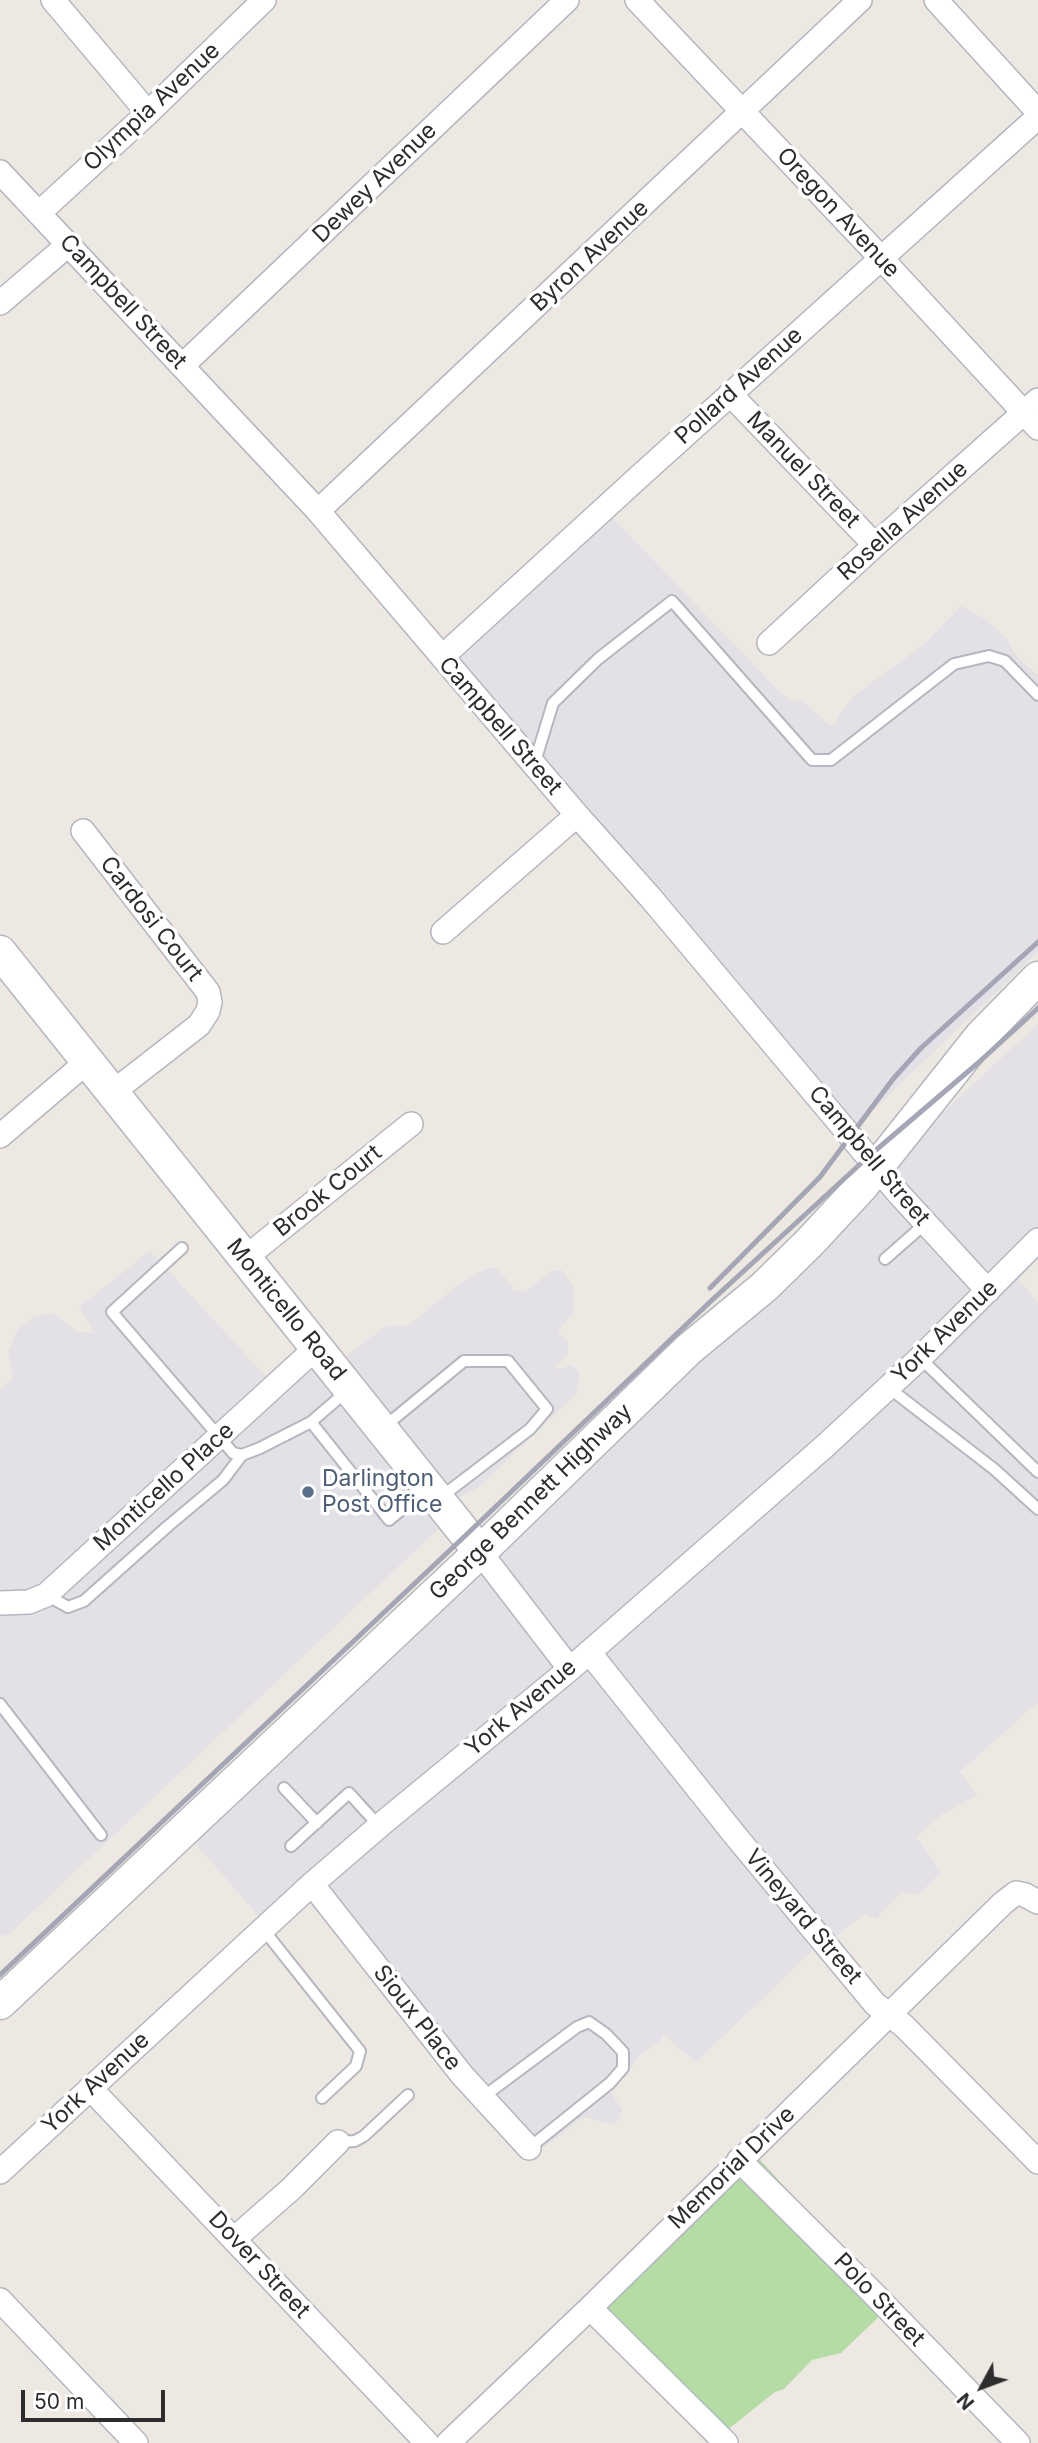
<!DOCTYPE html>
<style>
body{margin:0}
#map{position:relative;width:1038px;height:2443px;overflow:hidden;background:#ede8e1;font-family:Inter,sans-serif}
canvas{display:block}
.north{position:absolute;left:947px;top:2352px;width:70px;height:70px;-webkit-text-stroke:5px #fff;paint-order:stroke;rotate:229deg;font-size:19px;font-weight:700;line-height:28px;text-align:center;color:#2d2d2d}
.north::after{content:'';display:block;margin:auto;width:24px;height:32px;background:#2d2d2d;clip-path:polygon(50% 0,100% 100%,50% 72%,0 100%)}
.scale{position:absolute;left:21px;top:2390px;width:144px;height:32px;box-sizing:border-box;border:4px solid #2d2d2d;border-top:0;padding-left:9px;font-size:21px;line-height:24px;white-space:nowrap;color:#2d2d2d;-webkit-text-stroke:5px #fff;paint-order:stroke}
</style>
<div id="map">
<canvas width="1038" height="2443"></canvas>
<div class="north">N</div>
<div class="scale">50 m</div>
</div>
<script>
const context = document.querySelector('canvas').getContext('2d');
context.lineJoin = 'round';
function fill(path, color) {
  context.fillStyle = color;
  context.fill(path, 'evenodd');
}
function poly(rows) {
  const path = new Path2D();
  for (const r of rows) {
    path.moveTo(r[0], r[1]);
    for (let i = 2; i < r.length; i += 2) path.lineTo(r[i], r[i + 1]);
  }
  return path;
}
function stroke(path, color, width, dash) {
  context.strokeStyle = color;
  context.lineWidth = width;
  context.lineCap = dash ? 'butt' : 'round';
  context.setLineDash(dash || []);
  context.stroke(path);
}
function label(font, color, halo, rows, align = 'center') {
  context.font = font + ' Inter,sans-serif';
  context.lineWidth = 7;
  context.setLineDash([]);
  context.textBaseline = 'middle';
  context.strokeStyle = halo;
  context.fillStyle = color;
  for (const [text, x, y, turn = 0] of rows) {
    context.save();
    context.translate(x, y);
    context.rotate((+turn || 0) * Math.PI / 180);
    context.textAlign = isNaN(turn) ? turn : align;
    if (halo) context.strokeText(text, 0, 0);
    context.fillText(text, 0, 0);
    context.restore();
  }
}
fill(poly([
 [605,510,782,694,790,700,803,701,829,725,836,724,838,716,855,695,923,645,961,606,987,620,1007,639,1018,658,1038,675,1038,952,852,1130,441,649],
 [1038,1024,1038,1234,1008,1266,1038,1303,1038,1702,960,1772,977,1795,941,1815,917,1837,941,1872,918,1895,903,1892,876,1919,864,1914,834,1938,826,1938,696,2062,663,2035,661,2041,641,2054,611,2093,622,2109,619,2120,612,2124,583,2117,545,2147,530,2145,314,1886,265,1923,184,1831,810,1236],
 [150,1251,270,1381,316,1343,337,1363,386,1326,408,1326,458,1285,485,1269,495,1267,512,1285,513,1290,524,1292,552,1271,562,1270,574,1288,574,1312,557,1331,568,1341,568,1354,556,1366,558,1370,571,1365,580,1373,576,1394,479,1487,450,1502,453,1515,7,1936,0,1934,0,1391,13,1378,8,1351,19,1328,34,1317,54,1313,77,1332,95,1333,79,1307]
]), '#e3e1e6');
fill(poly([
 [752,2151,892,2304,841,2353,812,2360,784,2389,775,2392,726,2431,594,2299]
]), '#b5dca5');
const lane = poly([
 [534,765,553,703,598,659,672,601,812,760,831,760,954,664,989,656,1005,661,1038,695],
 [182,1248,112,1312,233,1453,242,1455,260,1448,311,1422],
 [885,1259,926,1223],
 [920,1358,1038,1472],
 [889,1388,994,1469,1038,1509],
 [347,1391,311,1422,389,1520,427,1489],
 [384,1427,464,1361,508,1361,547,1409,530,1429,441,1497],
 [46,1595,68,1607,84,1601,168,1526,223,1480,242,1455],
 [0,1704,101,1835],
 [284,1788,317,1823],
 [291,1846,349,1793,379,1826],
 [263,1929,360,2051,356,2066,322,2098],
 [483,2097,577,2027,589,2022,606,2034,623,2052,623,2068,610,2083,529,2148],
 [338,2142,355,2141,364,2136,408,2095]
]);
const street = poly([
 [53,0,148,113],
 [637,0,881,258,1038,428],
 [936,0,1038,112],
 [0,172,318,511,577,815,650,897,899,1194,988,1291],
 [39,213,148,113,264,0],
 [0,303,69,244],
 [183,365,567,0],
 [730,394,875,545],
 [318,511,860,0],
 [769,643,875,545,1038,400],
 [442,657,641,475,1038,117],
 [83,831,208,992,210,1002,208,1011,199,1025,113,1092],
 [443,932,577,815],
 [0,1136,88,1061],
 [245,1258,411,1124],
 [480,1552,570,1669],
 [1,1603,29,1602,46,1595,316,1348],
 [589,1652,734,1834,875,2004,904,2026,1038,2162],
 [312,1884,462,2075,529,2148],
 [90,2088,427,2443],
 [739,2160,871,2291,1018,2443],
 [0,2172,312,1884,384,1822,570,1669,825,1446,920,1358,1038,1240],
 [234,2239,291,2189,338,2142],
 [0,2300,136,2443],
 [590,2308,726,2443],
 [448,2443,590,2308,1003,1903,1016,1893,1025,1895,1038,1902]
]);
const secondary = poly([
 [0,952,480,1552],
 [0,2003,480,1552,689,1349,764,1287,809,1243,862,1186,981,1036,1038,978]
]);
stroke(lane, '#b5b6bf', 14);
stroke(street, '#b5b6bf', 26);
stroke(secondary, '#b5b6bf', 35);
stroke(lane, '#fff', 10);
stroke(street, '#fff', 23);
stroke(secondary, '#fff', 32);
stroke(poly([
 [710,1288,820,1177,893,1079,921,1048,1038,942],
 [0,1975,466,1535,711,1301,869,1156,978,1063,1038,1008]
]), '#a4a6b5', 5);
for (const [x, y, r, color] of [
 [308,1492,7,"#5c6f8a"]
]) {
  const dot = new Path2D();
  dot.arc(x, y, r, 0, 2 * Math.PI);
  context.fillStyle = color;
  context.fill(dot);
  stroke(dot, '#fff', 2.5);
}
label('23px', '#2d2d2d', '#fff', [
 ["Olympia Avenue",152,107,-43],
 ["Dewey Avenue",375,183,-44],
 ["Oregon Avenue",838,213,47],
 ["Byron Avenue",590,256,-43],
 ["Campbell Street",123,302,47],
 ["Pollard Avenue",739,386,-42],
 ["Manuel Street",803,470,46],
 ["Rosella Avenue",903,521,-42],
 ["Campbell Street",500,726,49],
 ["Cardosi Court",151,919,52],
 ["Campbell Street",869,1156,50],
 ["Brook Court",328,1191,-39],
 ["Monticello Road",286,1310,51],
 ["York Avenue",945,1332,-44],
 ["Monticello Place",164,1487,-42],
 ["George Bennett Highway",531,1502,-44],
 ["York Avenue",521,1708,-40],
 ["Vineyard Street",803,1917,50],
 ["Sioux Place",417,2018,52],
 ["York Avenue",96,2083,-43],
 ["Memorial Drive",732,2168,-44],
 ["Dover Street",259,2265,47],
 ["Polo Street",879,2300,46]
]);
label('23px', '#4e5e75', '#fff', [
 ["Darlington",322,1479],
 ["Post Office",322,1505]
], 'left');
</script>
